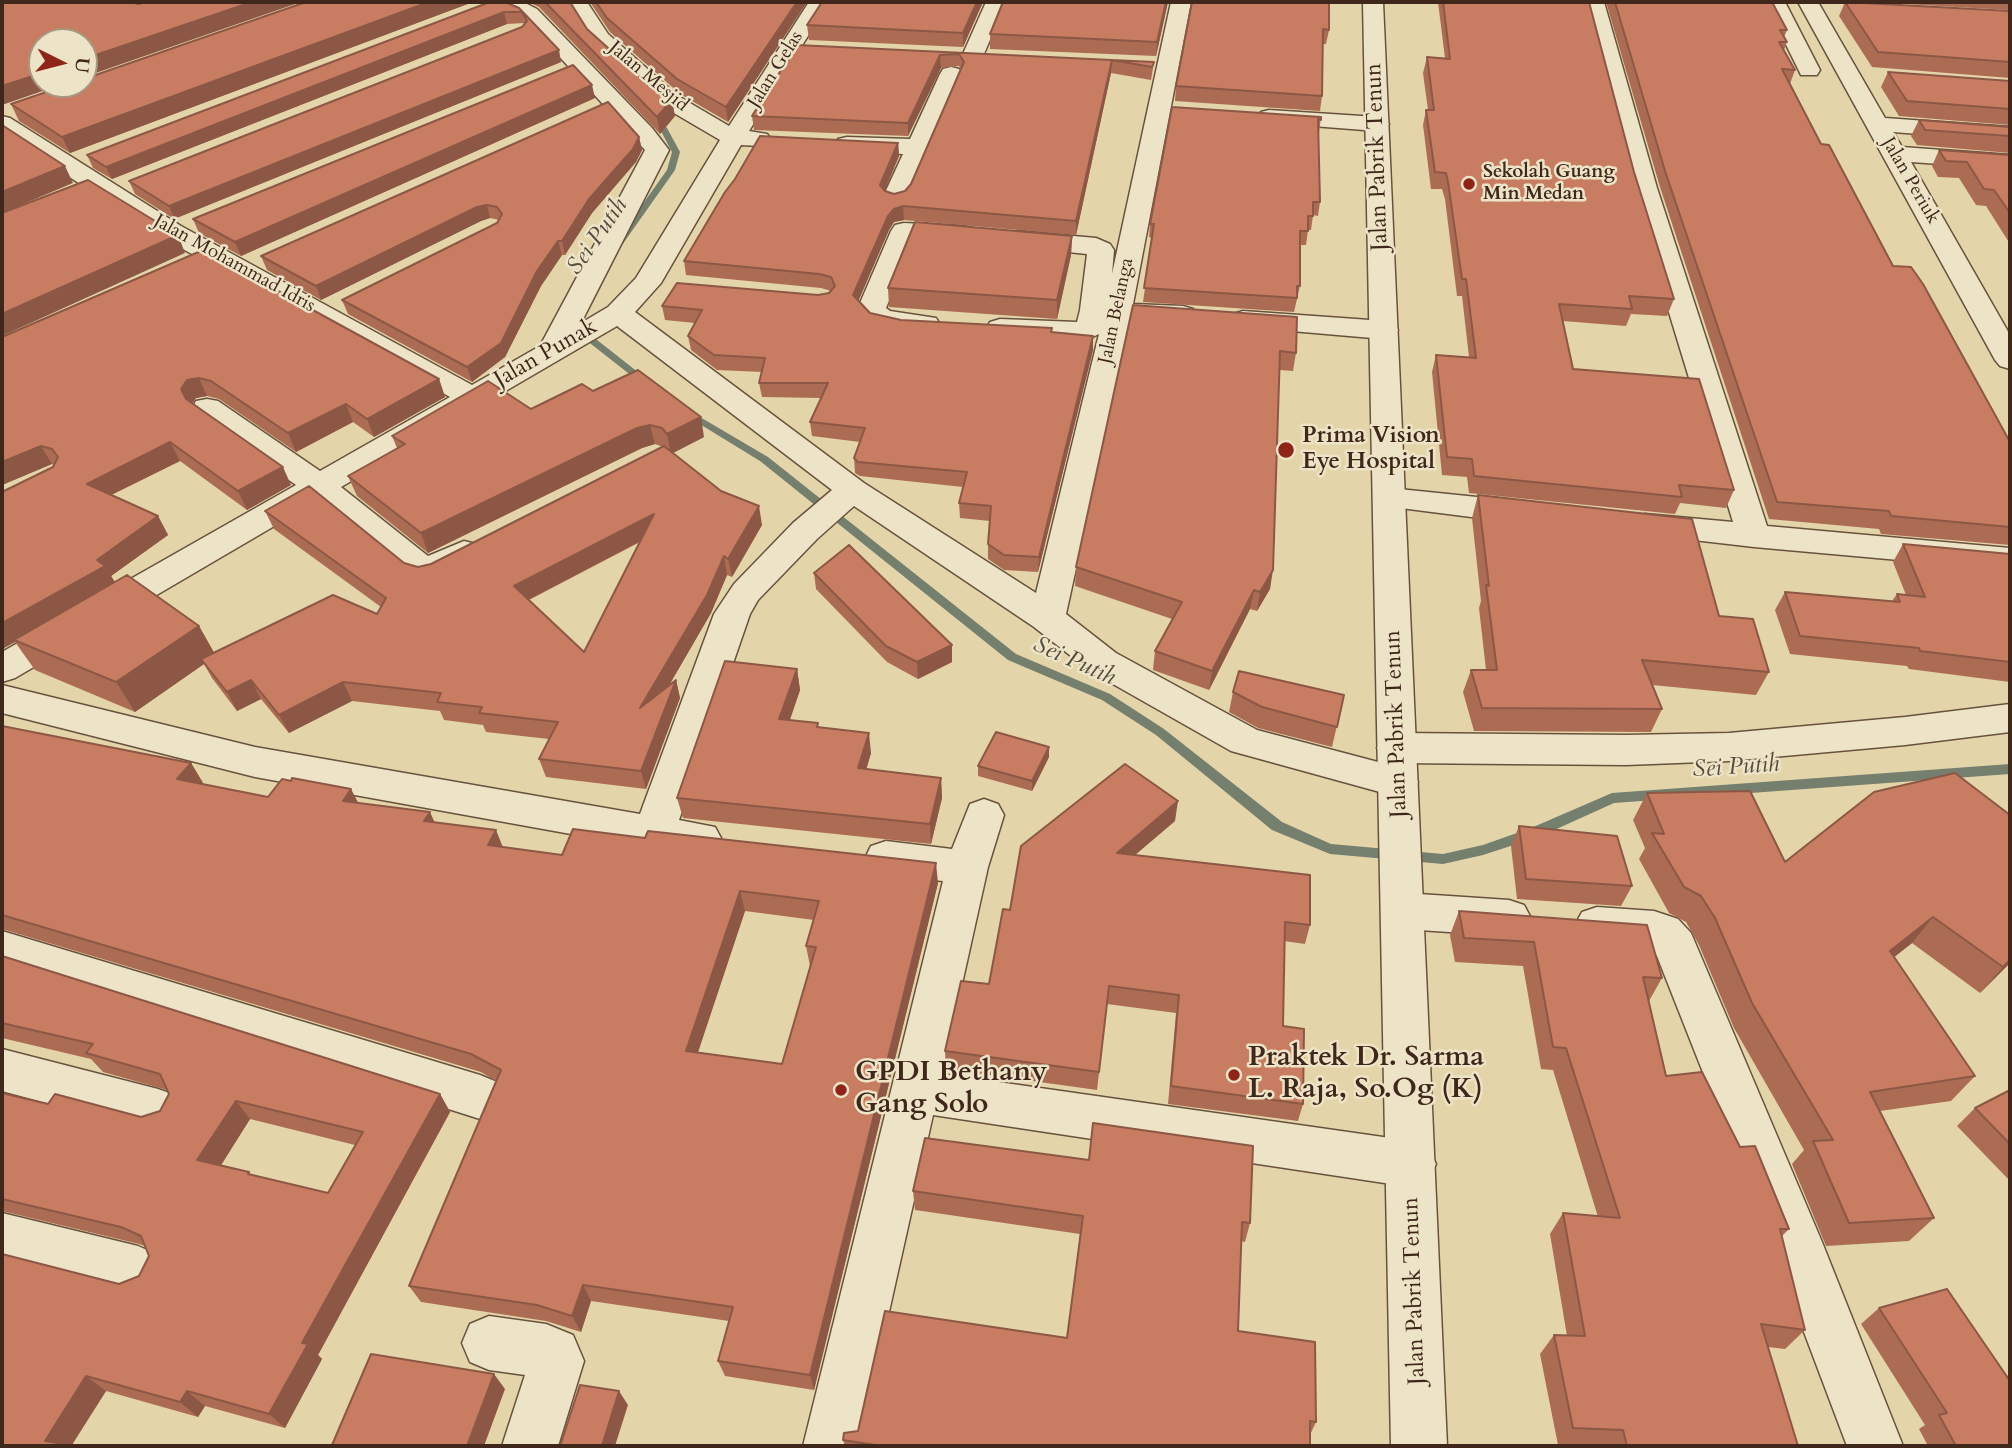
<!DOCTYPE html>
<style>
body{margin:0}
#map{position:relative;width:2012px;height:1448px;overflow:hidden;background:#e4d4a9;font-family:Cardo,serif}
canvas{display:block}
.frame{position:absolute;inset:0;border:4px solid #3f271b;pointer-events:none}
.north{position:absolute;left:28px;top:28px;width:70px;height:70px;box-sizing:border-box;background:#ede3c7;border:2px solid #a79882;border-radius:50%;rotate:96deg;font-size:19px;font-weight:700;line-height:28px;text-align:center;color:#3f271b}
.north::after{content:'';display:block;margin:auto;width:24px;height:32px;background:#8f2418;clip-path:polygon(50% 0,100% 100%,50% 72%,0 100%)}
</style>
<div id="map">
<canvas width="2012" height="1448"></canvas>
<div class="frame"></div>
<div class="north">U</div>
</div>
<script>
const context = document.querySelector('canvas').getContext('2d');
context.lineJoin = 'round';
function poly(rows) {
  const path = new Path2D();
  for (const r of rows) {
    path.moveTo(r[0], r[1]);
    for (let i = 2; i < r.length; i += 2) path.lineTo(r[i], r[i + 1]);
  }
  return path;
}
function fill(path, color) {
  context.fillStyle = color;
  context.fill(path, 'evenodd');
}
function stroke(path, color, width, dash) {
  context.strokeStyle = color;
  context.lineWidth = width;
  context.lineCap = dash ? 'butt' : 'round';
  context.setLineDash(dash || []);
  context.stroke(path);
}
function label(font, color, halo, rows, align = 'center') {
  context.font = font + ' Cardo,serif';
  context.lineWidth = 5;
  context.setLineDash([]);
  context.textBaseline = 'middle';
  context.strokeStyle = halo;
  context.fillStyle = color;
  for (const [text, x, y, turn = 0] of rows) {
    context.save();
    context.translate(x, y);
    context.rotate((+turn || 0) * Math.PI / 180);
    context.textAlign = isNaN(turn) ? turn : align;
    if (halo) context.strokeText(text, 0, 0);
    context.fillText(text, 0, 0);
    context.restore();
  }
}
fill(poly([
 [648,116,654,116,667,128,680,152,675,170,622,245,619,246,615,243,667,170,672,152,661,131,648,120,648,116],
 [582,325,585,326,592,336,648,380,648,384,642,384,586,340,577,328,582,325],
 [688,410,768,457,1016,654,1110,694,1164,729,1282,822,1331,844,1443,854,1483,845,1531,828,1612,793,2010,764,2010,774,1614,803,1541,836,1483,855,1443,864,1330,854,1272,830,1156,735,1102,700,1008,660,760,461,685,415,685,411,688,410]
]), '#747f6d');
const minor = poly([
 [497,2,523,2,537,9,652,128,669,150,581,323,608,307,636,278,720,140,662,106,592,43,567,2,587,2,608,34,678,96,729,126,809,2,829,2,749,131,767,134,771,139,767,144,759,146,741,145,661,283,635,312,864,483,1036,593,1099,334,1086,340,990,334,986,328,990,322,1000,319,1077,322,1080,310,1087,254,1019,247,1010,245,1006,239,1010,233,1019,231,1096,238,1110,244,1114,250,1112,274,1171,2,1191,2,1133,304,1183,306,1193,309,1197,315,1193,321,1183,324,1130,321,1066,614,1116,653,1257,730,1412,771,1418,782,1412,793,1398,797,1231,751,1090,671,1034,627,854,506,817,539,758,600,750,614,679,820,715,827,721,838,715,849,700,854,654,849,255,777,2,713,2,685,255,747,640,814,714,614,734,584,793,523,832,490,617,326,341,487,428,556,464,541,476,544,481,552,476,560,437,580,425,583,413,580,317,501,15,678,2,682,2,652,296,485,196,415,192,408,196,401,207,399,218,401,320,471,450,397,163,238,2,133,2,116,10,118,181,226,472,385,540,346,645,150,523,17,500,6,497,2],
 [986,2,1006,2,981,61,965,61,962,56,986,2],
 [1584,2,1604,2,1657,188,1767,526,2010,548,2010,570,1754,547,1633,533,1628,525,1633,517,1645,514,1733,522,1631,188,1584,2],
 [1765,2,1785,2,1820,70,1817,75,1801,75,1765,2],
 [1798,2,1818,2,1885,118,2010,127,2010,141,1893,132,1902,147,2010,155,2010,169,1911,162,2010,335,2010,369,2000,366,1995,360,1798,2],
 [951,67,959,69,962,74,909,197,905,202,896,205,887,202,883,197,903,154,847,151,838,149,835,144,838,139,847,137,910,139,940,74,943,69,951,67],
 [1269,110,1377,117,1385,119,1389,124,1385,129,1377,131,1261,122,1257,117,1261,112,1269,110],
 [904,223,963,226,972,228,976,234,972,240,963,242,914,239,886,308,890,311,936,318,940,324,936,330,926,333,872,325,857,310,891,231,895,225,904,223],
 [1243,311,1384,321,1394,324,1398,330,1394,336,1384,339,1233,326,1229,320,1233,314,1243,311],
 [1389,488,1526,502,1538,506,1543,513,1538,520,1526,524,1377,505,1373,498,1377,491,1389,488],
 [2010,704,2010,732,1905,745,1729,761,1626,765,1397,763,1383,758,1377,748,1383,738,1397,733,1626,735,1729,733,1905,717,2010,704],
 [984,799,998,804,1004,815,988,867,942,1074,1411,1141,1428,1148,1436,1164,1428,1180,1411,1187,933,1115,859,1446,803,1446,943,881,886,875,871,870,865,858,871,846,886,841,952,849,970,804,984,799],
 [1404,893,1509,900,1524,905,1531,918,1524,931,1509,936,1404,929,1389,924,1382,911,1389,898,1404,893],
 [1597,907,1654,911,1678,919,1691,933,1822,1242,1903,1446,1847,1446,1770,1242,1657,956,1649,947,1597,943,1582,938,1575,925,1582,912,1597,907],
 [2,931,480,1075,497,1082,504,1097,497,1112,480,1119,2,967,2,931],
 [2,1049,158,1089,175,1095,182,1111,175,1127,158,1133,2,1091,2,1049],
 [2,1213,138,1246,156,1254,164,1272,156,1290,138,1298,2,1263,2,1213],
 [489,1316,546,1324,573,1335,584,1361,558,1446,502,1446,525,1375,489,1370,470,1362,462,1343,470,1324,489,1316]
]);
const tertiary = poly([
 [1363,2,1383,2,1447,1446,1391,1446,1363,2]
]);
stroke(minor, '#68523e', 3);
stroke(tertiary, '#68523e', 3);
fill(minor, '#ede3c7');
fill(tertiary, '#ede3c7');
fill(poly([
 [306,2,473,2,70,153,19,121,11,104],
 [490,2,519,8,561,62,174,219,135,194,129,181,522,27,524,23,507,24,112,179,93,168,87,155],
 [528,2,570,2,587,29,675,116,660,134,539,7],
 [590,2,807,2,728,122,680,94,610,32],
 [822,2,983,2,963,47,809,40,807,25],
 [1003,2,1168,2,1156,56,990,49,990,34],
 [1192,2,1329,30,1326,44,1323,44,1322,96,1320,111,1175,101,1176,86],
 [1438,2,1589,2,1634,172,1674,299,1667,316,1631,314,1626,326,1563,321,1573,369,1734,490,1726,508,1680,503,1675,514,1469,493,1467,477,1442,475,1432,372,1436,355,1469,357,1462,296,1457,296,1445,199,1442,189,1431,189,1423,125,1426,110,1428,110,1423,73,1427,57,1445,58],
 [1606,2,1772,2,1787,30,1784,37,1787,42,1784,50,1795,70,1790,84,1821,144,1893,266,2010,442,2010,545,1881,534,1879,529,1769,519,1660,187],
 [1845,2,2010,11,2010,78,1872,67,1839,16],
 [1869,2,2010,2,2010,10],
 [797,45,1154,62,1151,80,1111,73,1076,235,904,220,894,222,889,230,858,300,870,313,901,320,1093,336,1093,350,1038,572,1004,570,988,559,988,544,990,521,960,518,959,503,963,487,860,476,855,473,854,458,860,442,812,436,810,422,821,398,762,397,759,383,762,372,717,370,691,350,688,336,695,323,665,320,662,306,818,295,829,293,831,291,821,288,686,275,684,261,898,143,899,156,885,190,894,194,905,191,911,184,961,69,959,66,941,68,908,136,754,130,752,116],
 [1888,72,2010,81,2010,125,1899,116,1881,87],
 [595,98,241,256,199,233,193,219],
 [1321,117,1319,133,1318,133,1320,202,1318,216,1313,215,1311,230,1308,230,1306,245,1300,245,1300,286,1294,312,1143,302,1152,238,1149,237,1150,224],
 [1919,120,2010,127,2010,153,1917,145,1911,136],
 [639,137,642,150,636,162,592,213,565,255,562,255,541,286,505,357,472,382,348,314,342,300,497,223,499,220,490,218,481,221,321,300,267,270,261,256],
 [1939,150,2010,155,2010,244,1986,206,1976,205,1959,178,1938,177,1932,166],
 [1072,236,1071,255,1057,319,889,307,888,288],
 [1133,305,1296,353,1293,371,1280,370,1270,589,1257,611,1250,609,1209,690,1153,670,1155,651,1172,619,1075,586,1076,567],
 [2,337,439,379,445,397,374,437,353,422,296,452,219,399,207,396,196,398,192,403,291,485,247,510,180,461,111,495,158,516,168,535,111,576,115,582,199,626,214,653,377,614,381,607,274,529,265,511,404,563,418,567,431,564,663,447,655,444,642,448,428,553,357,496,348,476,397,448,392,436,531,409,593,391,704,437,673,453,762,525,732,577,727,575,711,613,669,685,676,680,680,698,646,789,546,777,539,759,549,739,486,732,483,725,444,720,440,711,352,701,289,733,261,699,237,711,212,678,204,664,135,712,35,670,15,642,2,649,2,492,53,467,54,465,52,464,2,485],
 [640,542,584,652,529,600],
 [1478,495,1719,616,1769,672,1756,695,1652,685,1662,709,1651,732,1474,731,1463,692,1471,670,1486,670,1479,608,1481,601,1472,518],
 [1903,544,2010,554,2010,682,1909,669,1907,666,1790,654,1775,610,1785,592,1892,601,1897,594,1906,595,1893,562],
 [814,573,952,645,952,662,918,679,887,662,816,589],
 [797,669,800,690,790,720,819,727,871,753,866,769,941,778,942,798,931,844,683,818,677,798],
 [1233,692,1344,695,1332,747,1258,728,1229,712],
 [2,726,191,763,203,783,203,784,268,797,358,803,434,822,503,847,562,855,938,883,814,1390,725,1376,718,1361,729,1321,591,1301,581,1332,546,1321,421,1302,409,1286,496,1081,481,1072,2,929],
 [745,911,814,920,806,946,810,966,782,1064,698,1052],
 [1049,747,1049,757,1032,791,978,776,978,766],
 [1874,792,2010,963,1980,993,1912,943,1894,957,1975,1076,1951,1101,1880,1111,1934,1218,1909,1241,1826,1246,1792,1164,1804,1150,1734,1028,1699,945,1686,922,1669,913,1639,859,1645,848,1633,820,1647,793,1785,862],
 [1175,821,1135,855,1310,925,1305,944,1284,941,1283,1026,1303,1104,1298,1121,1168,1104,1176,1013,1107,1004,1097,1090,946,1069,945,1051,989,984,1010,910],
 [1519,826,1632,886,1621,906,1517,899,1511,846],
 [1459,911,1662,978,1649,1001,1666,1076,1740,1147,1789,1229,1782,1236,1805,1330,1785,1349,1768,1347,1798,1446,1584,1446,1558,1445,1540,1354,1554,1335,1567,1336,1550,1234,1563,1213,1598,1217,1553,1070,1541,1069,1523,966,1455,962,1450,935],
 [2,956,440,1094,450,1112,318,1355,322,1359,285,1428,205,1406,198,1417,106,1391,72,1445,2,1446,119,1284,139,1276,149,1256,145,1246,139,1244,2,1211,2,1093,48,1104,141,1117,160,1111,169,1094,167,1090,103,1072,91,1059,2,1038],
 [250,1119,355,1145,328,1193,251,1175,249,1172,221,1165],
 [2010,1090,2010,1181,1957,1126,1975,1108],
 [913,1191,1250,1223,1245,1242,1241,1241,1238,1331,1316,1422,1310,1435,1310,1446,845,1446,843,1440,858,1431,1067,1338,1080,1234,915,1210],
 [1879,1308,2010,1446,1928,1446,1919,1429,1925,1425,1861,1324]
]), '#ac6c54');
fill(poly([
 [252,2,301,2,84,77,84,59],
 [429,2,473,2,70,153,62,137],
 [797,2,807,2,728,122,726,107],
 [977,2,983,2,963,47,963,33],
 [1166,2,1168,2,1156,56,1157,42],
 [504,12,507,24,112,179,106,167],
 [559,50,561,62,174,219,169,206],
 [940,55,941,68,908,136,908,123],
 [1112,60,1111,73,1076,235,1076,221],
 [42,73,42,84,63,84,2,105,2,86],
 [592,85,595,98,241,256,235,242],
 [672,100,675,116,660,134,657,117],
 [639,137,642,150,636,162,592,213,565,255,562,241,589,199],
 [898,143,899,156,881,199,880,185],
 [65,166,73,183,2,213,2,192],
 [487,205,490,218,481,221,321,300,316,286,477,207],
 [903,206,904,220,894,222,889,230,855,309,853,295,888,216,894,209],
 [178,235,185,253,2,336,2,314],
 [1072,236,1071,255,1057,319,1057,300],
 [558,241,562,255,541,286,505,357,472,382,467,367],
 [1093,336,1093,350,1038,572,1039,557],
 [199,378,207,396,196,398,190,407,181,389,187,380],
 [439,379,445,397,374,437,367,419],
 [346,404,353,422,296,452,288,433],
 [701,417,704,437,671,454,667,434],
 [650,425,655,444,642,448,428,553,421,533,637,428],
 [170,442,180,461,97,502,87,484],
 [41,446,52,464,2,485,2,462],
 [283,467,291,485,247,510,238,491],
 [759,506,762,525,732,577,728,559],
 [654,514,658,532,520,604,514,586],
 [158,516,168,535,111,576,116,584,14,640,15,642,2,649,2,623,97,560],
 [724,556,727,575,711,613,645,727,640,708],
 [1273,570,1270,589,1257,611,1260,592],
 [1254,590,1250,609,1209,690,1212,671],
 [199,626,216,656,201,659,204,664,135,712,116,682],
 [952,645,952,662,918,679,917,662],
 [797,669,800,690,783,739,779,719],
 [251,680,261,699,237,711,227,692],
 [676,680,680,698,646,789,641,771],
 [343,682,352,701,289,733,279,715],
 [869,733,871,753,861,788,858,768],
 [1049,747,1049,757,1032,791,1032,781],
 [191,763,203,783,190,800,177,779],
 [941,778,942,798,931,844,930,824],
 [351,789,362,810,343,801],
 [1178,801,1175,821,1115,872,1117,853],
 [430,812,439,832,424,821],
 [496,830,504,850,488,845],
 [936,863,938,883,814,1390,810,1375],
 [740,891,745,911,692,1070,686,1051],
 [1933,917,1912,943,1869,977,1890,951],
 [2010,960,2010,963,1980,993,2003,967],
 [440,1094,450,1112,318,1355,322,1359,285,1428,269,1414,302,1343],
 [236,1101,250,1119,213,1178,197,1160],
 [583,1285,591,1301,581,1332,572,1316],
 [494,1374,505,1389,484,1446,467,1446],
 [86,1376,106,1391,71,1446,45,1441],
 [187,1391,205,1406,198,1417,180,1402],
 [619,1391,628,1405,615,1446,602,1446]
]), '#8c5845');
const building = poly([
 [2,2,131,2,138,4,147,2,252,2,84,59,84,42,42,42,42,73,2,86,2,2],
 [306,2,429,2,62,137,11,104,70,84,84,84,84,79,306,2],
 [490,2,505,2,519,8,559,50,169,206,129,181,522,27,527,21,522,12,504,12,106,167,87,155,490,2],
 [545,2,570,2,587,29,657,92,672,100,657,117,545,2],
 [596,2,797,2,726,107,677,79,607,18,596,2],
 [822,2,977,2,963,33,807,25,822,2],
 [1003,2,1166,2,1157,42,990,34,1003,2],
 [1192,2,1329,2,1329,30,1323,29,1322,96,1176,86,1192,2],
 [1443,2,1589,2,1634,172,1674,299,1629,296,1632,309,1559,304,1573,369,1699,379,1734,490,1679,485,1682,497,1474,476,1472,459,1447,457,1436,355,1476,358,1466,279,1462,279,1448,182,1446,173,1435,172,1426,110,1434,110,1427,57,1450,59,1443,2],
 [1615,2,1772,2,1787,30,1780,30,1787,42,1779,42,1795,70,1782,69,1821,144,1829,145,1893,266,1911,267,1923,284,2010,442,2010,527,1891,516,1889,511,1777,502,1665,171,1615,2],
 [1845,2,2010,11,2010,62,1878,52,1845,2],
 [797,45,1154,62,1152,67,1112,60,1076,221,903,206,894,209,888,216,853,295,870,313,901,320,1052,328,1051,332,1093,336,1039,557,1004,555,988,544,991,506,959,503,967,472,858,462,854,458,865,428,810,422,828,383,759,383,765,358,714,355,688,336,702,310,662,306,677,283,818,295,829,293,835,286,831,277,819,274,684,261,725,192,735,179,760,136,898,143,880,185,885,191,894,194,905,191,911,184,964,62,959,54,940,55,908,123,752,116,797,45],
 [573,65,592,85,235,242,193,219,573,65],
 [1888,72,2010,81,2010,109,1907,101,1888,72],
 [608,102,639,137,633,149,589,199,562,241,558,241,537,271,501,343,467,367,342,300,497,223,502,214,497,207,487,205,477,207,316,286,261,256,608,102],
 [1172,107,1321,117,1321,120,1318,119,1320,202,1313,202,1313,216,1308,216,1308,231,1300,231,1300,286,1297,286,1297,298,1144,288,1154,224,1150,224,1172,107],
 [1919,120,2010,127,2010,136,1925,130,1919,120],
 [2,125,65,166,2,192,2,125],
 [1939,150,2010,155,2010,213,1994,190,1984,189,1967,162,1946,161,1939,150],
 [88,180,178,235,2,314,2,213,88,180],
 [915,222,1072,236,1057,300,888,288,915,222],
 [203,250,439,379,367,419,346,404,288,433,211,381,199,378,187,380,181,389,186,399,283,467,238,491,170,442,87,484,158,516,97,560,105,566,2,623,2,492,53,467,58,457,52,449,41,446,2,462,2,337,203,250],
 [1133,305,1297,317,1296,353,1280,351,1273,570,1260,592,1254,590,1212,671,1155,651,1182,602,1076,567,1133,305],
 [638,370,701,417,667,434,662,428,650,425,637,428,421,533,348,476,405,444,392,436,488,381,531,409,582,384,593,391,638,370],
 [664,446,721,491,759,506,728,559,724,556,707,595,640,708,676,680,641,771,539,759,558,722,479,713,482,707,437,702,441,693,343,682,279,715,251,680,227,692,201,659,333,595,377,614,386,598,265,511,309,486,404,563,418,567,431,564,664,446],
 [654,514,584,652,514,586,654,514],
 [1478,495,1692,519,1719,616,1753,619,1769,672,1642,660,1662,709,1482,708,1471,670,1497,670,1486,585,1489,586,1478,495],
 [1903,544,2010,554,2010,662,1920,651,1919,648,1800,636,1785,592,1900,602,1897,594,1925,597,1903,544],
 [849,545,952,645,917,662,886,646,814,573,849,545],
 [127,575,199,626,116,682,14,640,127,575],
 [725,661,797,669,779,719,818,723,817,727,869,733,858,768,941,778,930,824,677,798,725,661],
 [1239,671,1344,695,1337,727,1262,707,1233,692,1239,671],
 [2,726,191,763,177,779,268,797,282,779,291,781,292,778,351,789,343,801,430,812,424,821,496,830,488,845,562,855,573,829,645,838,648,831,936,863,810,1375,718,1361,733,1307,583,1285,572,1316,537,1305,409,1286,501,1070,471,1054,2,915,2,726],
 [740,891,819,901,806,946,816,947,782,1064,686,1051,740,891],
 [996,732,1049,747,1032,781,978,766,996,732],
 [1125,764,1178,801,1117,853,1310,875,1310,925,1285,922,1283,1026,1304,1029,1303,1104,1171,1086,1179,995,1109,986,1099,1072,945,1051,961,981,989,984,1003,909,1010,910,1021,846,1125,764],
 [1955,773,2010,815,2010,960,2003,967,1933,917,1890,951,1975,1076,1870,1092,1934,1218,1849,1223,1813,1141,1833,1140,1752,1003,1715,918,1701,896,1684,887,1652,833,1664,834,1647,793,1750,791,1785,862,1874,792,1955,773],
 [1519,826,1617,836,1632,886,1526,879,1519,826],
 [1459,911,1647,925,1662,978,1643,977,1666,1076,1702,1072,1740,1147,1755,1146,1789,1229,1780,1229,1805,1330,1761,1324,1798,1446,1627,1446,1623,1430,1573,1428,1554,1335,1585,1336,1563,1213,1620,1218,1566,1048,1553,1047,1534,942,1464,938,1459,911],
 [2,956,440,1094,302,1343,308,1344,269,1414,187,1391,180,1402,86,1376,45,1441,77,1446,2,1446,2,1254,119,1284,139,1276,149,1256,141,1236,121,1227,2,1199,2,1093,48,1104,55,1094,141,1117,160,1111,169,1094,160,1074,86,1053,93,1044,2,1023,2,956],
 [236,1101,363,1132,328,1193,248,1174,249,1172,197,1160,236,1101],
 [2010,1090,2010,1144,1975,1108,2010,1090],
 [1093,1123,1253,1146,1250,1223,1242,1222,1238,1331,1315,1342,1316,1422,1310,1421,1310,1446,881,1446,843,1440,844,1433,858,1431,885,1311,1067,1338,1083,1216,913,1191,925,1138,1089,1160,1093,1123],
 [1947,1289,2010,1381,2010,1446,1956,1446,1939,1415,1947,1413,1879,1308,1947,1289],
 [371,1354,494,1374,467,1446,337,1446,332,1445,371,1354],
 [580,1385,619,1391,602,1446,560,1446,580,1385]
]);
fill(building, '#c87d62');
stroke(building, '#8c5845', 2);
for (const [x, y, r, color] of [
 [1469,184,7,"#8f2418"],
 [1286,450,9,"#8f2418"],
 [1234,1075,7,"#8f2418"],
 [841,1090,7,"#8f2418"]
]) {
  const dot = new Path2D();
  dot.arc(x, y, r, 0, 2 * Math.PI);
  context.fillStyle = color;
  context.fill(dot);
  stroke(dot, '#ede3c7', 2.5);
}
label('19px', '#3f271b', '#ede3c7', [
 ["Jalan Gelas",776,70,-58],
 ["Jalan Mesjid",648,77,40],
 ["Jalan Periuk",1910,181,60],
 ["Jalan Mohammad Idris",234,264,29],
 ["Jalan Belanga",1117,311,-78]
]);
label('bold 19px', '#3f271b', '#ede3c7', [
 ["Sekolah Guang",1483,173],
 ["Min Medan",1483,195]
], 'left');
label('23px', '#3f271b', '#ede3c7', [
 ["Jalan Pabrik Tenun",1378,157,-92],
 ["Jalan Punak",546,354,-30],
 ["Jalan Pabrik Tenun",1397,724,-92],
 ["Jalan Pabrik Tenun",1415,1291,-92]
]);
label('bold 23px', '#3f271b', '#ede3c7', [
 ["Prima Vision",1302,437],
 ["Eye Hospital",1302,463]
], 'left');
label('italic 24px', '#554c3d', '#ede3c7', [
 ["Sei Putih",598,237,-55],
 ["Sei Putih",1074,662,24],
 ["Sei Putih",1736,768,-4]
]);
label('bold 28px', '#3f271b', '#ede3c7', [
 ["Praktek Dr. Sarma",1248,1059],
 ["L. Raja, So.Og (K)",1248,1091],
 ["GPDI Bethany",855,1074],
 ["Gang Solo",855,1106]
], 'left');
</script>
